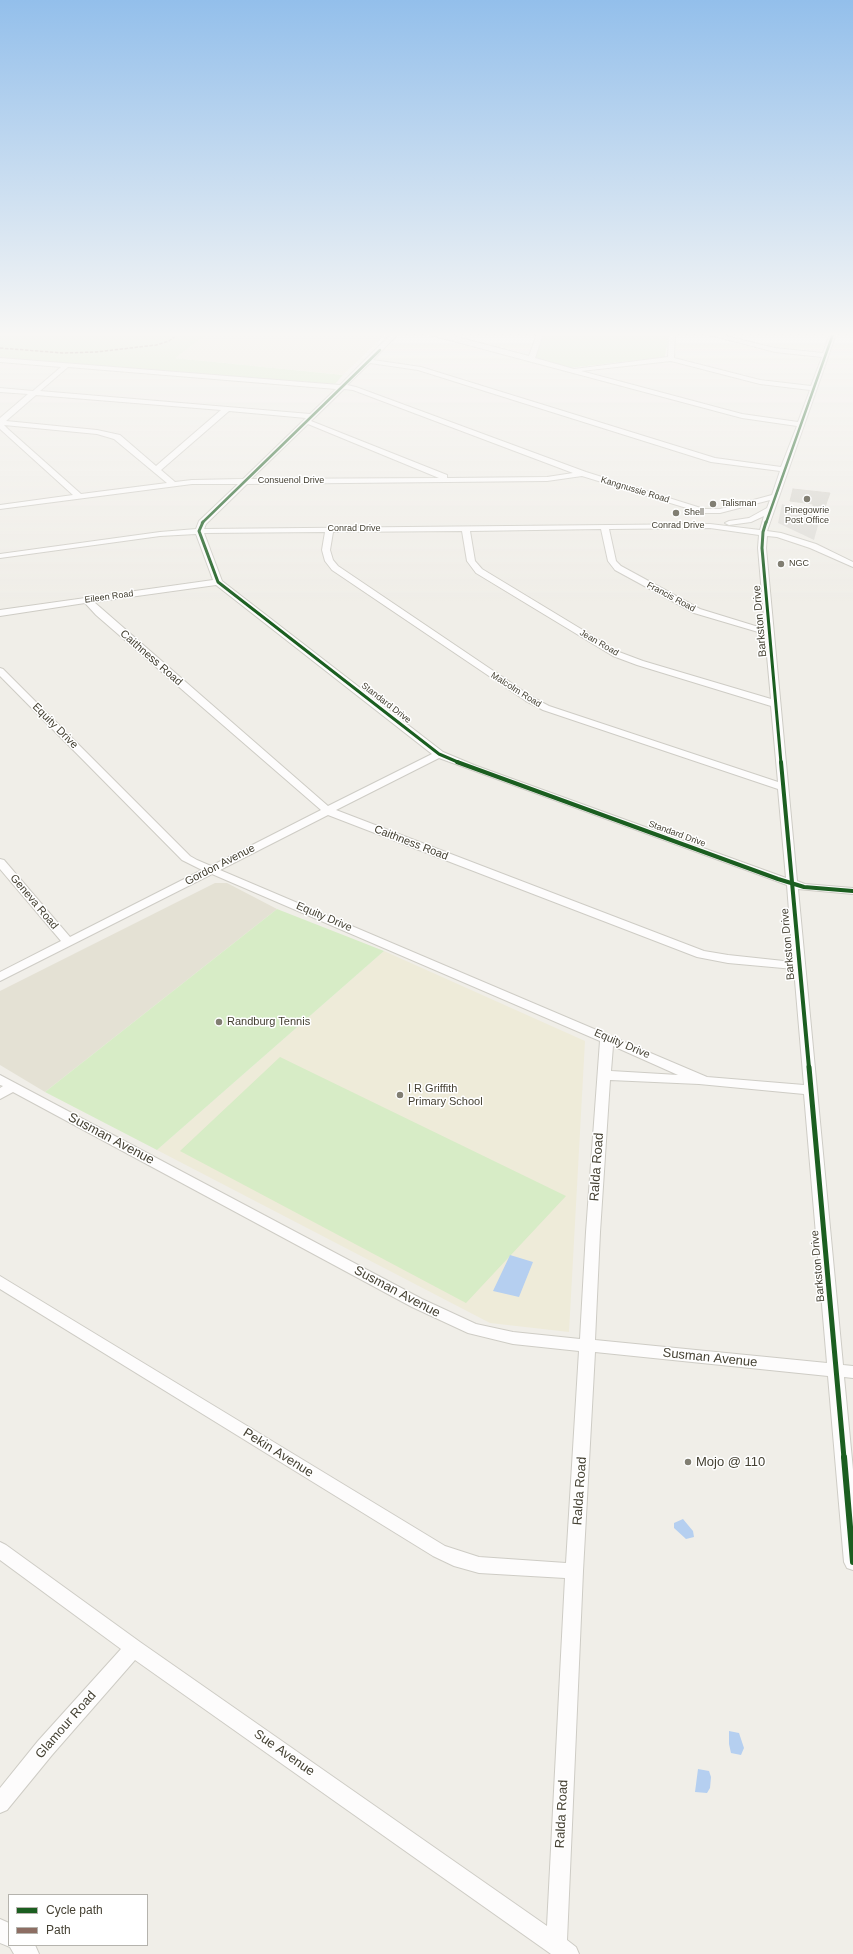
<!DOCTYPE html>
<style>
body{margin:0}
#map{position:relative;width:853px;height:1954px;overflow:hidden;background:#f0eee8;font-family:Helvetica,sans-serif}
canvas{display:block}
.legend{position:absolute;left:8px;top:1894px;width:140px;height:52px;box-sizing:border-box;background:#fff;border:1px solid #b5b3ad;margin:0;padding:5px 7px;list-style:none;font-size:12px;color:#454133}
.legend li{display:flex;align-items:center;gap:8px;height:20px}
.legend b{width:20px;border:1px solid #b5b3ad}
</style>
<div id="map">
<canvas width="853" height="1954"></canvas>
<ul class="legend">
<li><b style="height:5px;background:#1b5e20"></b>Cycle path</li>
<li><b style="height:5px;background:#8d6e63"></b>Path</li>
</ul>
</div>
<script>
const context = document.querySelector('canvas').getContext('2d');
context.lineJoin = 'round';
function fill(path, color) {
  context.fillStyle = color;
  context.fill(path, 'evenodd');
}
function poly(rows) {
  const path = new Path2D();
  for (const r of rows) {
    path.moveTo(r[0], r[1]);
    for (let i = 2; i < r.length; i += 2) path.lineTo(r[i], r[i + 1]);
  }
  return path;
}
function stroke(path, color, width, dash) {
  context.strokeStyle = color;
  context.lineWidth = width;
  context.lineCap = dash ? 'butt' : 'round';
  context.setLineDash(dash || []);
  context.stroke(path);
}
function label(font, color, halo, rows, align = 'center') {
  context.font = font + ' Helvetica,sans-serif';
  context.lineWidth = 3;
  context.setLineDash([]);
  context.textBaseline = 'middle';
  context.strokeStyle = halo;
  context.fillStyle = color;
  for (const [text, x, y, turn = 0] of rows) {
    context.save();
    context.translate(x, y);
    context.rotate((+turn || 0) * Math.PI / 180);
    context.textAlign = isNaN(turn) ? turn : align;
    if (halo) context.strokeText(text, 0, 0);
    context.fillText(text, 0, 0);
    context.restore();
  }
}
fill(poly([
 [215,883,227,883,277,909,45,1092,0,1065,0,991]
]), '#e4e1d4');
fill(poly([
 [207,334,386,334,343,375,174,358],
 [384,951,585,1041,569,1332,490,1323,157,1150]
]), '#eeebd9');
fill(poly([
 [0,334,207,334,175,358,343,375,335,384,0,358],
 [540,334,669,334,665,357,569,368,532,358],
 [277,909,384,951,157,1150,45,1092],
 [280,1057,566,1196,466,1303,180,1151]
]), '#d7ecc6');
fill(poly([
 [782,504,820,518,814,540,778,523]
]), '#dfddd8');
fill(poly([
 [510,1255,533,1262,519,1297,493,1291],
 [683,1519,693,1531,694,1537,686,1539,674,1528,674,1523],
 [729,1731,739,1733,744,1748,741,1755,731,1753,729,1744],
 [698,1769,709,1771,711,1777,710,1788,707,1793,695,1792]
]), '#b5cff0');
const building = poly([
 [793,489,830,493,825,507,813,506,813,504,790,501,793,489]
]);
fill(building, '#d9d7d0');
stroke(building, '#d8d5cd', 1);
const minor = poly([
 [391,334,398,334,373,360,421,367,715,458,781,467,797,426,742,418,427,334,453,336,529,356,537,334,543,334,535,358,574,369,668,357,669,334,675,334,674,358,760,380,811,386,822,357,775,352,706,334,717,334,775,348,823,353,830,334,836,334,767,531,781,533,816,544,853,562,853,567,810,548,777,537,767,536,766,548,797,881,805,884,853,888,853,894,798,889,843,1365,853,1366,853,1378,844,1377,853,1470,853,1570,847,1568,844,1562,828,1376,595,1352,583,1571,567,1940,576,1947,579,1954,551,1954,135,1660,52,1755,7,1810,0,1813,0,1788,38,1741,121,1649,0,1560,0,1542,6,1545,140,1642,547,1926,565,1578,479,1573,454,1566,433,1556,0,1289,0,1276,445,1546,479,1557,566,1563,579,1351,513,1344,468,1333,412,1307,13,1092,0,1099,0,1088,3,1086,0,1085,0,1075,422,1299,476,1324,513,1332,580,1339,586,1232,600,1041,212,874,0,981,0,972,61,941,0,869,0,859,4,860,70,937,202,870,182,860,0,676,0,668,3,669,190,856,197,860,211,866,321,810,96,615,85,603,0,616,0,610,213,580,196,534,160,536,0,558,0,554,160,532,196,529,199,521,238,484,192,484,0,509,0,505,73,495,0,429,0,418,28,394,0,392,0,388,33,391,61,367,0,362,0,358,340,385,391,334],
 [671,361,760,384,810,390,798,422,742,414,581,371,671,361],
 [370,363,418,370,711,462,780,471,772,495,720,509,704,509,586,472,356,387,347,385,370,363],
 [68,367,336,389,310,414,40,391,68,367],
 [344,389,353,390,573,473,547,477,447,478,447,475,311,421,344,389],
 [36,395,221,410,156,466,120,435,97,430,6,421,36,395],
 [229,411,306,418,243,479,192,480,175,482,161,470,229,411],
 [308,424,439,478,251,479,308,424],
 [4,425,97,434,114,439,167,483,81,494,9,430,4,425],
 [582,476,703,513,720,513,770,500,767,508,749,518,729,521,725,523,729,525,751,522,764,516,760,530,710,524,204,529,206,524,247,484,547,481,582,476],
 [710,528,759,535,758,548,765,629,700,609,621,566,616,561,609,529,710,528],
 [601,529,608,561,615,570,694,613,765,634,771,699,643,661,619,652,482,569,475,561,470,531,601,529],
 [462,531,467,561,476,573,613,656,637,665,771,706,778,782,549,706,532,697,338,566,333,560,330,550,333,532,462,531],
 [325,532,322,550,325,561,332,570,526,701,543,710,778,789,786,878,474,765,443,752,222,581,204,533,325,532],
 [216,585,432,754,328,806,94,602,216,585],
 [439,758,787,885,793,962,728,955,704,951,336,810,439,758],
 [328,815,697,957,728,963,794,969,804,1085,707,1077,220,870,328,815],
 [613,1046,678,1075,611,1071,613,1046],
 [610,1080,699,1084,804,1094,827,1363,595,1340,600,1232,610,1080],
 [0,1919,9,1923,9,1945,35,1945,39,1954,14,1954,10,1947,0,1943,0,1919]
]);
stroke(minor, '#ceccc5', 2);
fill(minor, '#fdfcfc');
stroke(poly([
 [0,348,63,353,96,352,156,345,169,341,178,334]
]), '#8d6e63', 1.5, [3.5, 1.5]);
stroke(poly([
 [202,523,380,350],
 [766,523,833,334]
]), '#1b5e20', 2.5);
stroke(poly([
 [203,522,199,531,218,582,439,754,460,763],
 [766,522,763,532,762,548,781,763]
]), '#1b5e20', 3);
stroke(poly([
 [457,762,778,879,804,887,853,891],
 [781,762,809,1068]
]), '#1b5e20', 4);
stroke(poly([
 [809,1067,844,1458]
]), '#1b5e20', 5);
stroke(poly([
 [844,1457,853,1562]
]), '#1b5e20', 6);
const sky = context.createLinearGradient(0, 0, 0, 608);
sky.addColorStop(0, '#93bfeb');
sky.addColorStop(0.55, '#f8f7f5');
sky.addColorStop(1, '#f8f7f500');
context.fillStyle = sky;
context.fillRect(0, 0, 853, 608);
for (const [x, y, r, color] of [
 [807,499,4,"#817e72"],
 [713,504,4,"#817e72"],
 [676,513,4,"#817e72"],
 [781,564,4,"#817e72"],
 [219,1022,4,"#817e72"],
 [400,1095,4,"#817e72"],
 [688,1462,4,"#817e72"]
]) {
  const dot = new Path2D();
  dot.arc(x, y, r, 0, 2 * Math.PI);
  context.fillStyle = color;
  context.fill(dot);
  stroke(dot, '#fff', 1.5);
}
label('9px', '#454133', '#fff', [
 ["Consuenol Drive",291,481],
 ["Kangnussie Road",635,490,17],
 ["Conrad Drive",678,526],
 ["Conrad Drive",354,529],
 ["Eileen Road",109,597,-8],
 ["Francis Road",671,597,28],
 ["Jean Road",599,643,30],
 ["Malcolm Road",516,690,32],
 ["Standard Drive",386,703,38],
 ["Standard Drive",677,834,20]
]);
label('9px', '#454133', '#fff', [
 ["Talisman",721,504],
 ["Pinegowrie",807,511,"center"],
 ["Post Office",807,521,"center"],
 ["Shell",684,513],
 ["NGC",789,564]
], 'left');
label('11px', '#454133', '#fff', [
 ["Barkston Drive",760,621,-95],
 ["Caithness Road",151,658,41],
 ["Equity Drive",55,726,45],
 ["Caithness Road",411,843,21],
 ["Gordon Avenue",220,865,-27],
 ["Geneva Road",34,902,50],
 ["Equity Drive",324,917,23],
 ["Barkston Drive",788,944,-95],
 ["Equity Drive",622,1044,23],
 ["Barkston Drive",818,1266,-95]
]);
label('11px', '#454133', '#fff', [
 ["Randburg Tennis",227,1022],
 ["I R Griffith",408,1089],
 ["Primary School",408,1102]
], 'left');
label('13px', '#454133', '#fff', [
 ["Susman Avenue",111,1139,28],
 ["Ralda Road",597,1167,-86],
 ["Susman Avenue",397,1292,28],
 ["Susman Avenue",710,1358,6],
 ["Pekin Avenue",278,1453,32],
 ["Ralda Road",580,1491,-86],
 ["Glamour Road",66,1725,-49],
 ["Sue Avenue",284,1753,35],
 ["Ralda Road",562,1814,-87]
]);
label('13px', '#454133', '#fff', [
 ["Mojo @ 110",696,1462]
], 'left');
</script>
